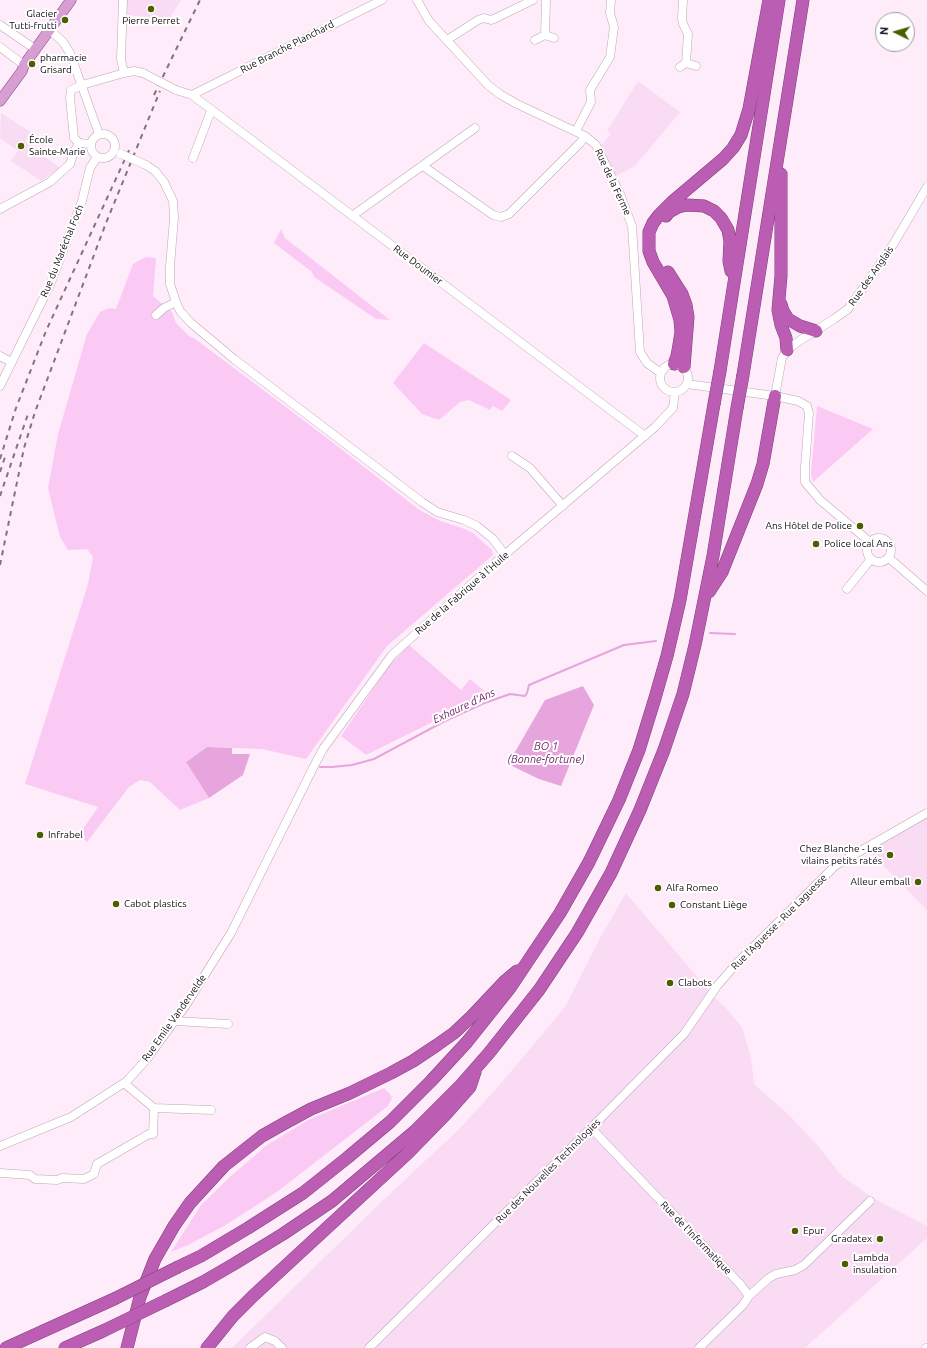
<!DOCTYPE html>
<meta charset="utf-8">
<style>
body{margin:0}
#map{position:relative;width:927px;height:1348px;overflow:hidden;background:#feecfb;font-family:Ubuntu,sans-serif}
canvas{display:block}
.north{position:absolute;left:875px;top:12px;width:40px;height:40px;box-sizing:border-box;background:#fff;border:1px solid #a19ea0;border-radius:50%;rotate:275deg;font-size:11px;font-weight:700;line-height:16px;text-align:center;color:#130c12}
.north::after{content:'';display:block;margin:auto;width:14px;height:18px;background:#4d5e01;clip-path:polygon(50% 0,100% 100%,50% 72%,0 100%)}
</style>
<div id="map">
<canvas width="927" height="1348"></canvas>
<div class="north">N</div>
</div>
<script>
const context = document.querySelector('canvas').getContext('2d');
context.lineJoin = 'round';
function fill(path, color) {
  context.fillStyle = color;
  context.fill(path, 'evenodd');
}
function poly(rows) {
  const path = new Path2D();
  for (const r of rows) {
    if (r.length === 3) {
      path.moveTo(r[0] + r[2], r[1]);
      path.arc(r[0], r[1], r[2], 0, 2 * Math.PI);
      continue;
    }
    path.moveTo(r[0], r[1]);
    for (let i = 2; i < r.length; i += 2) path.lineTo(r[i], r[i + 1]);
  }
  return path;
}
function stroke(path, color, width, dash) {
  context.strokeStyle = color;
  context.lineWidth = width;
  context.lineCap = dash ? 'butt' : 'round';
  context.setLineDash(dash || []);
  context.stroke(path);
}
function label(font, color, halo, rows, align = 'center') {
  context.font = font + ' Ubuntu,sans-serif';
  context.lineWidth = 4;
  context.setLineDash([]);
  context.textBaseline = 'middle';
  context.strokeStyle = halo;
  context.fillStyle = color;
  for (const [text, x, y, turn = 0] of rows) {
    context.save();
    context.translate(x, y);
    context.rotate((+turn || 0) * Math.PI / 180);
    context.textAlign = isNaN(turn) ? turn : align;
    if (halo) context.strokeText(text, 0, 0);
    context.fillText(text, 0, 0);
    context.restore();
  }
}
fill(poly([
 [126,0,181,0,180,2,169,19,138,16,126,16],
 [638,81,680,112,635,166,614,177,599,148,611,134,607,131],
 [1,113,32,133,25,142,60,168,41,181,11,161,18,151,0,138],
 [927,817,927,910,868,850],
 [626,893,715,998,725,1007,742,1027,751,1057,754,1084,789,1115,819,1147,842,1176,875,1199,927,1226,927,1238,805,1348,232,1348,378,1205,457,1131,497,1088,565,1007,600,938]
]), '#f9dcf4');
fill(poly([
 [281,229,285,238,390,320,376,319,314,277,312,272,274,243],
 [146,257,156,258,153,296,172,312,176,323,190,337,194,338,327,438,418,509,440,521,462,528,473,533,492,550,493,555,387,646,306,759,262,749,207,747,186,762,209,798,180,810,150,782,140,780,129,787,87,842,79,835,98,807,25,784,88,584,93,557,87,549,68,550,60,537,48,488,58,434,87,334,100,312,109,308,116,309,133,264],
 [424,343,511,400,502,411,493,406,490,410,469,400,460,402,439,420,422,414,393,383],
 [817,406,873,429,813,482,811,474],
 [409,645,461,690,470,679,490,696,465,706,366,755,341,736,389,666],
 [384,1088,390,1094,392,1098,388,1106,335,1147,277,1192,224,1226,188,1245,171,1252,201,1205,231,1176,267,1145,310,1119]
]), '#fbcaf4');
fill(poly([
 [583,686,594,705,561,786,539,779,508,764,545,700],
 [207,747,232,748,232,754,250,754,243,775,209,798,186,762]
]), '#e7a5de');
stroke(poly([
 [710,633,735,634],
 [320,767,332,767,352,765,374,759,443,722,482,704,510,694,525,696,527,693,529,685,624,645,656,641]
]), '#e7a5de', 2);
const minor = poly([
 [123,0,121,59,124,73],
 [417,0,429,21,488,85,501,95,517,104,585,136,596,145,620,194,632,226,640,352,647,363,661,373],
 [546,0,545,35,554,38],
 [683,0,682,19,683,24,688,34,686,63],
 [0,25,35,49],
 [50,30,63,42,70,53,99,134],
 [447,40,478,20,484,18,491,20,496,18,533,0],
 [535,40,545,35],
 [0,47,24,65],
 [680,67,686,63,696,66],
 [176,90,192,95,645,436],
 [192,95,382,0],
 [576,131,591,102,590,90,610,57,614,27,610,13,611,0],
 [103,146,12],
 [90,144,79,143,74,138,70,98,71,90,82,85,124,73,134,71,143,73],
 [193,158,211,111],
 [146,165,155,171,164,182,173,201,174,218,170,266,170,284,176,302,180,311,191,323,234,359,422,502,437,512,464,520,477,526,493,539,505,555],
 [423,166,493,215,501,217,509,214,580,143,585,136],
 [0,209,50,182,70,164,74,152,79,143],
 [352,216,475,128],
 [156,315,164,308,176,302],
 [0,356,11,362],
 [674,378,14],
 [687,384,775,396,798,401,807,406,809,413,805,467,805,482,820,500,870,542],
 [0,386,50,285,82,201,90,168,97,157],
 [775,396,782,358,787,350,799,341,834,319,848,309,867,283,894,243,927,187],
 [512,456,530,468,563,506],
 [879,550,12],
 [889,558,927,591],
 [847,589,871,559],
 [175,1021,228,1024],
 [154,1108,211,1110],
 [591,1128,740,1284,749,1296,743,1305,699,1348],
 [0,1146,71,1117,127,1081,146,1060,186,1005,231,933,314,766,323,749,392,655,496,562,655,427,673,408,675,392],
 [0,1173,30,1175,35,1179,57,1180,62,1178,84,1179,94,1174,97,1164,149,1134,153,1134,154,1108,124,1083],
 [749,1296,769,1278,776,1274,795,1270,804,1265,870,1201],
 [250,1348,265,1337,275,1341,282,1348],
 [369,1348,591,1128,684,1034,717,986,737,963,836,865,927,813],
 [926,1348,927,1348]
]);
const major = poly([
 [0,101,22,71,24,65,71,0]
]);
const highway = poly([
 [781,174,781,276,778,310,781,325,786,338,787,350],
 [666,216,669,212,678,207,687,205,704,206,714,211,721,218,728,230,730,241,729,261,731,271],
 [668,272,682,294,686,305,688,317,684,367],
 [781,304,783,311,788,319,800,326,816,331],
 [674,364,677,356,679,345,681,332,680,320,673,296,653,262,649,251,649,232,653,223,659,215,672,202,723,159,733,148,741,135,749,109,769,0],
 [720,371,779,0],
 [743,375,803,0],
 [709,592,722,572,757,484,763,464,775,396],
 [178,1267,201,1256,248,1228,303,1193,347,1158,390,1122,431,1081,467,1042,510,988,560,913,589,862,619,800,639,750,655,698,667,656,680,600,714,404],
 [167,1300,203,1282,234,1264,283,1234,332,1201,415,1131,461,1085,489,1053,539,990,577,933,611,873,640,810,664,750,683,694,695,645,713,556,737,408],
 [6,1348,114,1299],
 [65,1348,103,1331],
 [127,1348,140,1297,155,1259,174,1226,190,1203,224,1166,262,1136,285,1123,311,1109,350,1093,391,1073,413,1061,437,1045,454,1033,471,1017,505,981,517,971],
 [207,1348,233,1316,253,1296,408,1153,447,1113,470,1087,475,1072]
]);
stroke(minor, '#bca6b9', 9);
stroke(major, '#80417a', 11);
stroke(highway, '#80417a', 13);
stroke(minor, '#fff', 8);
stroke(major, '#d69ed1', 10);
stroke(highway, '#bb5db2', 12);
stroke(poly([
 [154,95,200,0],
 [0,459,16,408,46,331,131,146],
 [0,472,6,454],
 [0,496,29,411],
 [0,565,24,448,35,412,106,223,160,91]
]), '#80747e', 2, [5, 5]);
const minorBridge = poly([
 [143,73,176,90],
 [121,154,146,165]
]);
const highwayBridge = poly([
 [714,404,720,371],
 [737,408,743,375],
 [114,1299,178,1267],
 [103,1331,167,1300]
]);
stroke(minorBridge, '#bca6b9', 9, []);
stroke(highwayBridge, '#80417a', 13, []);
stroke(minorBridge, '#fff', 8);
stroke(highwayBridge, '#bb5db2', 12);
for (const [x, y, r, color] of [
 [151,9,4,"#4d5e01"],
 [65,20,4,"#4d5e01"],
 [32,64,4,"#4d5e01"],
 [21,146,4,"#4d5e01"],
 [860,526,4,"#4d5e01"],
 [816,544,4,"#4d5e01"],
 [40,835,4,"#4d5e01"],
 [890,855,4,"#4d5e01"],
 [918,882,4,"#4d5e01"],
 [658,888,4,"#4d5e01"],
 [116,904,4,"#4d5e01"],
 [672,905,4,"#4d5e01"],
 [670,983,4,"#4d5e01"],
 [795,1231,4,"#4d5e01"],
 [880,1239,4,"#4d5e01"],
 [845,1264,4,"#4d5e01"]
]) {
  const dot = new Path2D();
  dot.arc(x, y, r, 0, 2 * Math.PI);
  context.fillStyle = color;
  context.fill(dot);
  stroke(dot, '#fff', 1.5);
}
label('10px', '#130c12', '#fff', [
 ["Glacier",57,14,"right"],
 ["Tutti-frutti",57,26,"right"],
 ["Pierre Perret",151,21,"center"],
 ["pharmacie",40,58],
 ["Grisard",40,70],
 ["École",29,140],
 ["Sainte-Marie",29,152],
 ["Ans Hôtel de Police",852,526,"right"],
 ["Police local Ans",824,544],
 ["Infrabel",48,835],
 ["Chez Blanche - Les",882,849,"right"],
 ["vilains petits ratés",882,861,"right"],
 ["Alleur emball",910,882,"right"],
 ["Alfa Romeo",666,888],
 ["Cabot plastics",124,904],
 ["Constant Liège",680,905],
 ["Clabots",678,983],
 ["Epur",803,1231],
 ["Gradatex",872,1239,"right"],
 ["Lambda",853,1258],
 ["insulation",853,1270]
], 'left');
label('10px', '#130c12', '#fff', [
 ["Rue Branche Planchard",287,47,-27],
 ["Rue de la Ferme",613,182,65],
 ["Rue du Maréchal Foch",62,251,-68],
 ["Rue Doumier",418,265,37],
 ["Rue des Anglais",871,276,-55],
 ["Rue de la Fabrique à l'Huile",462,593,-41],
 ["Rue l'Aguesse - Rue Laguesse",779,922,-45],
 ["Rue Emile Vandervelde",174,1018,-55],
 ["Rue des Nouvelles Technologies",548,1171,-45],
 ["Rue de l'Informatique",696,1238,46]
]);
label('italic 11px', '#70246a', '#fff', [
 ["Exhaure d'Ans",464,706,-25],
 ["BO 1",546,746],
 ["(Bonne-fortune)",546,759]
]);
</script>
